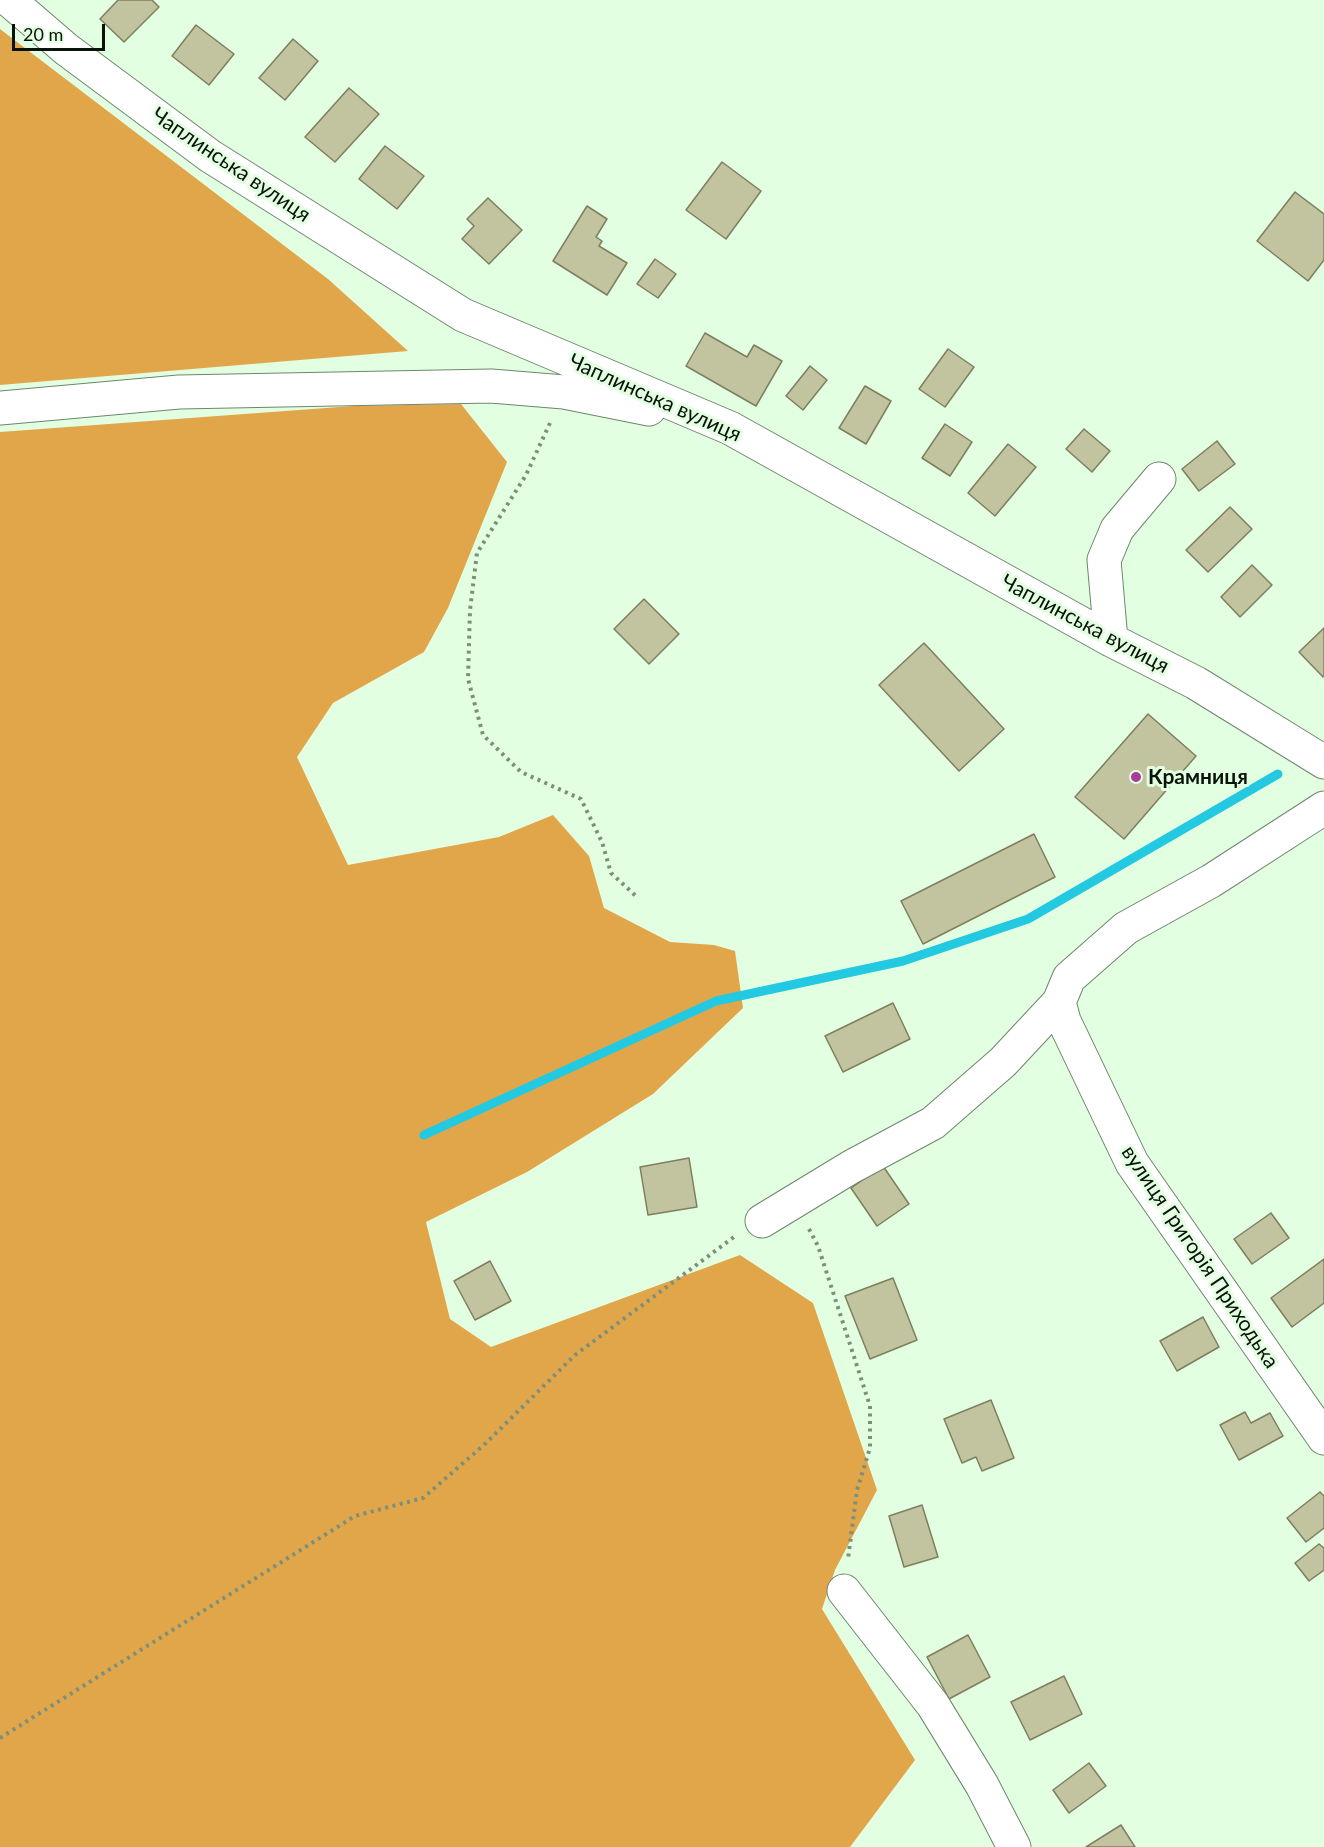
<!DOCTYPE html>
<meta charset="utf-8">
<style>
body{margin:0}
#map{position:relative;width:1324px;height:1847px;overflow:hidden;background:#e3ffe1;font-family:Lato,sans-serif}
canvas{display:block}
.scale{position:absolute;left:12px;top:24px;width:93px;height:27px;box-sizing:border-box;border:3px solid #0a1309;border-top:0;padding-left:8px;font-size:18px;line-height:21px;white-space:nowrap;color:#0a1309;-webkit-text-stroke:4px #e3ffe1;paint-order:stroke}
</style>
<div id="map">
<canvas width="1324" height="1847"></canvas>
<div class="scale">20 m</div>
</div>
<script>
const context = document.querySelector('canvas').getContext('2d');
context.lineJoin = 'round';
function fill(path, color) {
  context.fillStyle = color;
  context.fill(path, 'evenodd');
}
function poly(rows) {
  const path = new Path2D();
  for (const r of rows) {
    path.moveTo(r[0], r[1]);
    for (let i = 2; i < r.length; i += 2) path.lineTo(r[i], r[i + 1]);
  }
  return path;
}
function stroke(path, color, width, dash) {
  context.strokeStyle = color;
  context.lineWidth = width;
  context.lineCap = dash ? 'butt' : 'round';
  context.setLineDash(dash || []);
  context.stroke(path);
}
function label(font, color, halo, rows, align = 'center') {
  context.font = font + ' Lato,sans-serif';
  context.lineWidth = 6;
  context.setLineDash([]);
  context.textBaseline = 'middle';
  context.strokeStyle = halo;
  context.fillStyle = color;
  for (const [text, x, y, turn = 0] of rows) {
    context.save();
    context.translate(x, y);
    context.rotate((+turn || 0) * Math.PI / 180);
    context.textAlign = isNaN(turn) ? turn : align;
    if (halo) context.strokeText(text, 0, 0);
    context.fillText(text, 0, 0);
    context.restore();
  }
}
fill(poly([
 [0,29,328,279,408,351,0,385],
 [461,404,507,462,448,608,424,652,333,703,297,757,348,865,499,837,553,815,589,856,604,908,670,942,714,945,735,951,743,1008,653,1094,527,1172,426,1222,450,1319,491,1347,740,1255,813,1303,877,1490,835,1570,822,1609,915,1760,850,1847,0,1847,0,432,353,406]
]), '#e2a64a');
stroke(poly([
 [424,1135,716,1001,903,961,1028,919,1278,774]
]), '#22c9e1', 9);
const building = poly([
 [118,0,152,0,159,7,124,42,100,19,118,0],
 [196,25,234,54,209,85,172,56,196,25],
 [293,39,318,61,285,100,259,78,293,39],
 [349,88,379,114,335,162,305,137,349,88],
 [385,146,424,176,397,209,359,179,385,146],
 [722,162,761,191,726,239,686,210,722,162],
 [1295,192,1324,214,1324,260,1308,281,1257,241,1295,192],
 [488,198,522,230,489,264,462,239,474,226,467,219,488,198],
 [587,206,607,219,596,237,602,241,599,246,627,263,607,295,553,261,587,206],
 [655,259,676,274,658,298,637,284,655,259],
 [705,333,747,357,754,345,782,361,756,406,686,366,705,333],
 [948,349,974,367,945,407,919,389,948,349],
 [810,366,827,380,803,410,786,396,810,366],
 [865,386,891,401,866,444,839,428,865,386],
 [945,424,972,442,950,476,922,458,945,424],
 [1084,429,1110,451,1092,472,1066,449,1084,429],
 [1217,441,1235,464,1199,491,1182,469,1217,441],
 [1008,444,1036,467,995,516,968,493,1008,444],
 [1230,507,1252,529,1208,572,1186,550,1230,507],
 [1252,565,1272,585,1240,617,1221,597,1252,565],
 [644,599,679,634,649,664,614,629,644,599],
 [1324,628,1324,676,1323,677,1299,652,1324,628],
 [924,643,1004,729,959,771,879,685,924,643],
 [1148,714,1196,756,1124,839,1075,797,1148,714],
 [1034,834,1055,877,923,944,901,901,1034,834],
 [893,1003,910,1039,843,1072,825,1036,893,1003],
 [689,1158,697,1207,648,1215,640,1167,689,1158],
 [883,1166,909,1204,877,1226,851,1188,883,1166],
 [1271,1213,1289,1238,1252,1264,1234,1239,1271,1213],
 [1324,1259,1324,1303,1292,1327,1271,1298,1324,1259],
 [490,1261,511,1301,475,1320,454,1281,490,1261],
 [893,1278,917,1340,870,1359,845,1296,893,1278],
 [1203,1317,1219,1347,1177,1371,1160,1341,1203,1317],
 [991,1400,1014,1458,982,1471,976,1457,962,1463,944,1419,991,1400],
 [1245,1412,1251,1423,1270,1413,1283,1436,1239,1460,1220,1425,1245,1412],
 [1320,1492,1324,1496,1324,1528,1306,1542,1287,1518,1320,1492],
 [922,1505,938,1557,904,1567,889,1516,922,1505],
 [1319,1544,1324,1548,1324,1570,1309,1581,1295,1563,1319,1544],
 [968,1635,990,1677,949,1699,927,1657,968,1635],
 [1064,1676,1082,1714,1030,1740,1011,1702,1064,1676],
 [1089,1763,1106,1786,1069,1813,1053,1790,1089,1763],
 [1121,1825,1135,1847,1086,1847,1121,1825]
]);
fill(building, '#c2c39f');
stroke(building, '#7e7f5d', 1.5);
const minor = poly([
 [9,0,66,49,210,156,463,315,730,428,1111,640,1196,683,1324,762],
 [0,408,179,392,491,386,564,392,649,409],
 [1111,640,1104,560,1117,529,1159,479],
 [1059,1002,1064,1021,1132,1163,1324,1438],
 [762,1221,851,1167,933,1123,1003,1062,1059,1002,1069,978,1126,928,1211,881,1324,808],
 [844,1591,933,1705,982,1785,1014,1847]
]);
stroke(minor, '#6e866c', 35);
stroke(poly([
 [550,423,526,475,477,553,470,610,468,679,483,735,521,772,581,799,602,842,611,873,637,897],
 [809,1229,818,1246,870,1406,870,1448,857,1490,848,1559],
 [0,1738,355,1516,423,1498,485,1444,575,1355,734,1237]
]), '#7c8f7a', 4, [3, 4.5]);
stroke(minor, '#fff', 33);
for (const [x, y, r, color] of [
 [1136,777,6,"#aa3d9c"]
]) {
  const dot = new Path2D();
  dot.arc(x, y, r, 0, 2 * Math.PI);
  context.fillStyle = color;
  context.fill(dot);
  stroke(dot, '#e3ffe1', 2);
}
label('21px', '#0a1309', '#e3ffe1', [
 ["Чаплинська вулиця",231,165,34],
 ["Чаплинська вулиця",655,398,24],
 ["Чаплинська вулиця",1085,624,28],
 ["вулиця Григорія Приходька",1200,1257,56]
]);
label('bold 21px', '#0a1309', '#e3ffe1', [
 ["Крамниця",1148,777]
], 'left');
</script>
